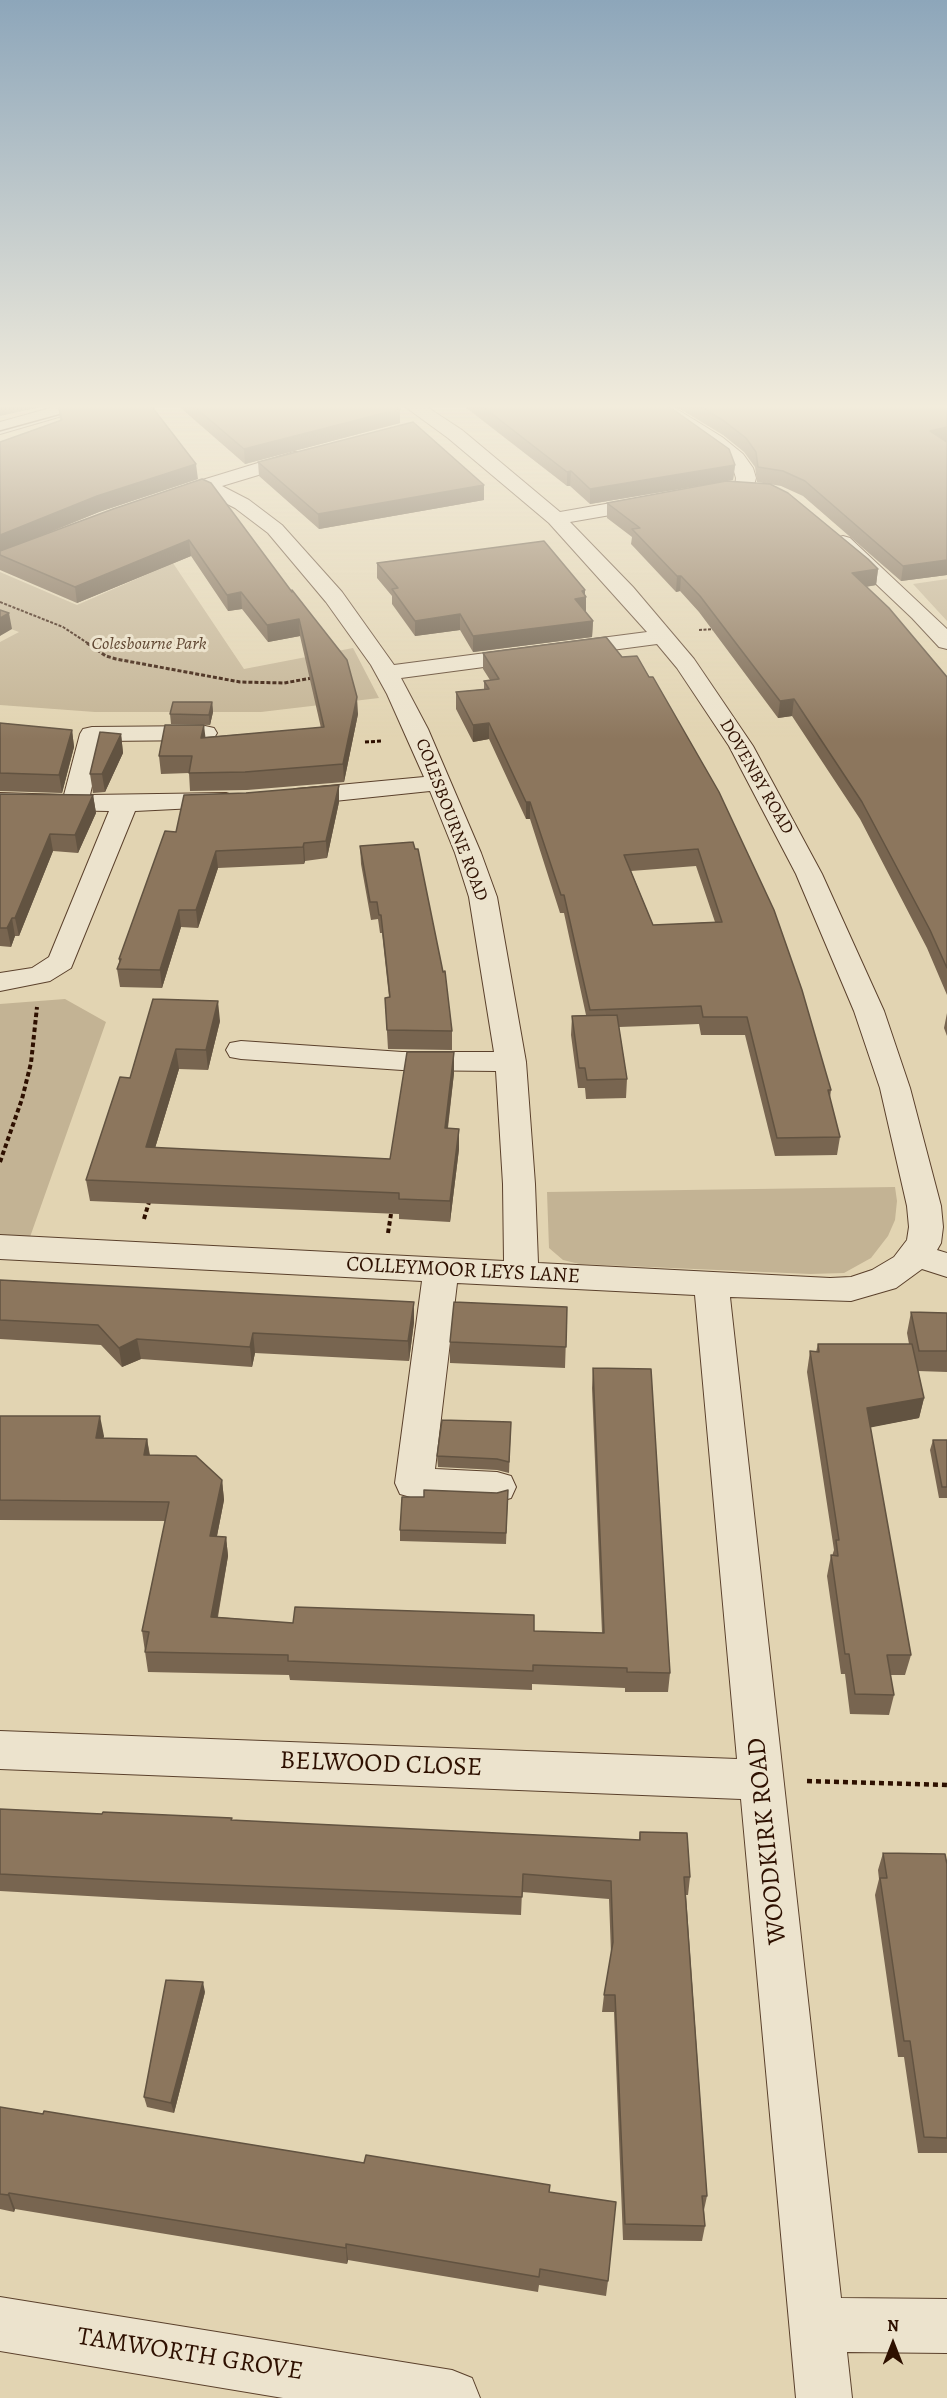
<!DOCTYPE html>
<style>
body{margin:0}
#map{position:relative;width:947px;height:2398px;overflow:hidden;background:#e2d4b2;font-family:Alegreya,serif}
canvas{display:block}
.north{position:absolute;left:863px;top:2314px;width:60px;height:60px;-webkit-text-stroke:4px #ece3cd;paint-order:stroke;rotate:0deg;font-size:16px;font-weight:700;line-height:24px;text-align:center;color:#2e1000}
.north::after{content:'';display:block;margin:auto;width:21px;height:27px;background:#2e1000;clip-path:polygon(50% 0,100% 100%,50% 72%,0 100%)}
</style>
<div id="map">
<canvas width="947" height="2398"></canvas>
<div class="north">N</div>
</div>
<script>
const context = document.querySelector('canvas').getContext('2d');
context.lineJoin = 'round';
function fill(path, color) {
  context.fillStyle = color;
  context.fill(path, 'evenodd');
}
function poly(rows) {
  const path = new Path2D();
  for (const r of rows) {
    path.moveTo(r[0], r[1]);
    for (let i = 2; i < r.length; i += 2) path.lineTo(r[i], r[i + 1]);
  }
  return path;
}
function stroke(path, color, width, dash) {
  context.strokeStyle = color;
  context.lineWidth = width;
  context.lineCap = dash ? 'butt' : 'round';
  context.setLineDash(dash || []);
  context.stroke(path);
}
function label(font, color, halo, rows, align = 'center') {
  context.font = font + ' Alegreya,serif';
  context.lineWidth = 6;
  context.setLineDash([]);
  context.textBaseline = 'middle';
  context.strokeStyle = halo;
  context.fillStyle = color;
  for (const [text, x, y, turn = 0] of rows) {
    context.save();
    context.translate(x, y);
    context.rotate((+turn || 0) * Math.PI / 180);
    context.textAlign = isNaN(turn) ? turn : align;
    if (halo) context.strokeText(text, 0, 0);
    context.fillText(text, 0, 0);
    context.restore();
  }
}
fill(poly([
 [173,563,244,669,353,648,379,698,261,712,95,712,0,705,0,642,19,632,0,625,0,572,77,605],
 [947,579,947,621,913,584],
 [65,999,106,1022,30,1237,0,1236,0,1004],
 [895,1187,897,1201,895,1220,888,1236,871,1258,844,1273,810,1274,579,1264,563,1260,549,1248,547,1192]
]), '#c3b394');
const minor = poly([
 [68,403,96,403,93,407,0,434,0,422,68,403],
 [400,403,421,403,462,430,560,512,651,496,658,498,661,502,658,506,651,508,570,522,633,587,694,659,753,746,822,874,884,1011,910,1088,941,1206,943,1227,941,1243,937,1250,947,1253,947,1277,922,1269,896,1288,851,1301,730,1297,841,2298,947,2299,947,2353,847,2352,852,2398,796,2398,741,1799,0,1769,0,1731,737,1759,695,1295,457,1283,435,1469,497,1472,511,1476,516,1487,511,1498,497,1502,414,1498,400,1494,395,1483,422,1281,0,1259,0,1235,504,1261,503,1184,496,1071,402,1070,241,1059,230,1057,226,1050,230,1043,241,1041,402,1052,494,1052,469,897,455,853,430,791,296,805,287,802,283,797,287,792,296,789,424,777,387,694,371,665,326,602,268,533,235,508,204,492,193,495,186,493,183,489,186,485,294,452,308,452,310,456,308,460,222,486,249,500,282,525,342,592,394,665,647,632,549,523,448,438,400,403],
 [657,644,677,668,729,746,796,874,854,1011,880,1088,907,1206,909,1227,907,1240,894,1257,872,1270,851,1277,830,1278,538,1263,535,1184,526,1062,497,897,481,853,428,729,401,678,657,644],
 [646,403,667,403,722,437,743,454,753,468,756,478,752,492,738,492,735,488,736,478,733,468,729,462,708,445,646,403],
 [843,536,850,538,947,629,947,649,939,647,912,618,836,546,833,542,836,538,843,536],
 [205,726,214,728,217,733,214,738,205,740,102,741,90,795,226,793,235,796,239,801,235,806,135,811,71,968,50,981,0,991,0,973,32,968,49,957,109,811,0,809,0,793,64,795,80,734,83,729,92,727,205,726],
 [0,2297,452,2370,472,2378,480,2398,283,2398,0,2351,0,2297]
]);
stroke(minor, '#5b412c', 2);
stroke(poly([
 [0,602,63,627,89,644],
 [699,630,715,629]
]), '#2e1000', 2, [3, 1.5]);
stroke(poly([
 [87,643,106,656,116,659,240,682,284,683,312,678],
 [365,742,383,741]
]), '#2e1000', 3, [4, 2]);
stroke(poly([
 [0,1162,22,1099,31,1063,37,1007],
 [144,1219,149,1202],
 [388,1233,391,1214]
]), '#2e1000', 4, [4.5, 3]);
stroke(poly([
 [807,1781,947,1785]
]), '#2e1000', 4.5, [5, 4]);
fill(minor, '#ece3cd');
stroke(poly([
 [0,431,102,403]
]), '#2e1000', 1.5);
fill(poly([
 [175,403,393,403,400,409,400,423,245,464],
 [460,403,664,403,735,465,733,480,590,504,570,486,567,486],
 [670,403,937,403,947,407,947,441,946,442,947,442,947,575,901,581,803,496,781,486,757,482,755,467,744,452,723,435],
 [941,403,947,403,947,407],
 [58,404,198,479,99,512,29,541,211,483,358,714,344,782,247,790,190,791,189,773,161,774,159,756,205,737,321,728,300,636,268,642,242,609,228,611,191,556,77,603,0,570,0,442,60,420],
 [258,462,484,485,484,500,319,529,259,476],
 [607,503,878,569,876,585,866,587,947,677,947,995,927,948,860,819,792,716,778,718,699,612,680,591,676,592,631,544,632,537,607,518],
 [377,563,585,595,586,597,586,612,593,621,592,637,473,652,460,630,415,636,392,604,392,596,377,578],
 [606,637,831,1090,830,1098,840,1137,837,1155,775,1156,745,1035,701,1035,699,1024,619,1027,627,1079,626,1098,586,1099,585,1088,578,1088,571,1035,572,1016,586,1015,564,913,560,913,530,819,526,819,489,739,473,742,456,709,456,692,484,689,484,681,490,680,483,669,483,653],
 [696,866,715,922,653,925,631,871],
 [212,702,213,712,210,725,171,724,170,714],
 [0,723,72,730,74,747,62,793,0,791],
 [121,734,123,753,105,792,93,793,90,774],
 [0,794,93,795,96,813,78,853,53,851,19,936,15,936,11,947,0,946],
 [339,802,327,858,305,861,304,864,218,868,198,928,181,927,162,988,120,987,117,969,119,963,119,959,176,832],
 [360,846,452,1031,452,1050,388,1049,385,998,389,997,382,933,380,933,378,919,371,920,361,864],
 [947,1013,947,1036,944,1028],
 [220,1021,208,1070,179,1069,155,1148,390,1159,454,1052,454,1073,448,1128,459,1129,459,1149,450,1222,399,1219,399,1214,90,1201,86,1180,130,1078],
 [0,1280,414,1322,409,1361,255,1353,252,1367,141,1359,122,1367,101,1345,0,1339],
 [567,1307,565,1368,450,1363,450,1342],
 [911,1312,947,1313,947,1372,918,1371,924,1398,919,1418,870,1427,911,1655,905,1675,890,1675,894,1695,889,1715,850,1714,845,1674,841,1674,827,1576,831,1555,832,1556,834,1550,807,1372,810,1351,816,1352,818,1344,909,1344,907,1333],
 [593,1368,670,1673,668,1692,625,1692,625,1688,532,1684,532,1690,290,1680,289,1675,148,1672,142,1631,165,1521,0,1520,0,1416,104,1436,103,1438,147,1439,150,1455,222,1480,224,1500,217,1536,226,1537,228,1556,218,1617,293,1623,602,1633,592,1388],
 [511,1422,509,1473,497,1470,438,1467,437,1456],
 [933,1440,947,1440,947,1498,939,1498,930,1450],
 [508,1490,506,1544,400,1541,400,1530,424,1497,497,1493],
 [0,1809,639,1840,640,1832,690,1877,688,1895,686,1895,707,2196,704,2210,705,2226,702,2241,623,2240,614,2012,602,2012,604,1995,611,1954,609,1899,522,1892,521,1915,158,1900,0,1891],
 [883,1853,947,1864,947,2153,918,2153,904,2057,898,2057,875,1895,879,1879,878,1870],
 [205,1992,174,2113,147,2107,144,2097],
 [0,2107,549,2192,608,2281,606,2296,539,2285,538,2292,348,2260,347,2264,15,2209,14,2212,0,2209]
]), '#786550');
fill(poly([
 [0,403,58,403,0,416],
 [400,409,400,423,245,464,244,449],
 [947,427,947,441,927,445,930,431],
 [196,464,198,479,99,512,0,552,0,535,97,496],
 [735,465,733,480,590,504,590,489],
 [571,471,570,486,567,486,567,472],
 [484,485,484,500,319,529,318,514],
 [189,540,191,556,77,603,75,587],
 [947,560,947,575,901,581,903,566],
 [878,569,876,585,850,589,852,573],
 [677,576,681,576,680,591,676,592],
 [585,590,585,597,586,597,586,613,575,599,582,591],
 [241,592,242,609,228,611,227,595],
 [9,613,12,629,0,636,0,618],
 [460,614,460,630,415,636,415,621],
 [299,619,300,636,268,642,267,625],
 [593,621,592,637,473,652,473,636],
 [357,697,358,714,344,782,343,764],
 [794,699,792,716,778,718,780,701],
 [212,702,213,712,210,725,209,715],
 [489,723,489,739,473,742,473,725],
 [204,725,206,742,201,738],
 [72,730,74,747,62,793,59,775],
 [121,734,123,753,105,792,102,774],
 [339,785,339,802,327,858,326,841],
 [93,795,96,813,78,853,75,835],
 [526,802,530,802,530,819,526,819],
 [50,834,53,851,19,936,15,918],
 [304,843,305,861,304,864,303,847],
 [216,851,218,868,198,928,196,910],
 [179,910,181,927,162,988,160,970],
 [12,918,15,936,11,947,7,928],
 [218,1001,220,1021,208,1070,206,1050],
 [176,1049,179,1069,149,1168,146,1147],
 [454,1052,454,1073,445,1149,445,1128],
 [459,1129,459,1149,450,1222,450,1201],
 [414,1302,414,1322,409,1361,408,1341],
 [253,1333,255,1353,252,1367,250,1347],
 [137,1339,141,1359,122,1367,119,1348],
 [924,1398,919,1418,863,1429,867,1408],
 [100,1416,104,1436,99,1458,96,1438],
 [147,1439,150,1459,144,1455],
 [222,1480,224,1500,213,1556,210,1536],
 [226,1537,228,1556,214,1636,211,1617],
 [203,1982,205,1992,174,2113,171,2103],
 [9,2193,15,2209,14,2212,8,2195],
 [346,2244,348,2260,347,2264,346,2248]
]), '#625341');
const building = poly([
 [63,403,149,403,196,464,97,496,0,535,0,442,62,420,58,404,63,403],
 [190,403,393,403,400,409,244,449,190,403],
 [478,403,664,403,729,449,735,465,590,489,571,471,567,472,478,403],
 [695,403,937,403,947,407,947,427,930,431,947,442,947,560,903,566,805,481,783,471,758,467,756,452,746,438,724,421,695,403],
 [413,422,484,485,318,514,258,462,413,422],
 [202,479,211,483,292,592,292,590,347,660,357,697,343,764,245,772,189,773,192,756,159,756,165,725,204,725,201,738,324,727,299,619,267,625,241,592,227,595,189,540,75,587,0,555,0,551,113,509,202,479],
 [726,481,770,484,788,493,868,559,878,569,852,573,889,608,947,677,947,968,930,930,862,802,794,699,780,701,700,596,681,576,677,576,632,529,640,528,607,503,726,481],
 [544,541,585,590,582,591,586,597,575,599,593,621,473,636,460,614,415,621,392,589,398,588,377,563,544,541],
 [0,610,9,613,0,618,0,610],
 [606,637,622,657,637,656,649,677,653,677,719,792,774,910,802,990,826,1073,831,1090,828,1090,840,1137,777,1138,747,1017,703,1017,701,1006,590,1010,564,895,561,895,530,802,526,802,489,723,473,725,456,692,489,689,484,681,499,679,483,653,606,637],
 [698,849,722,922,653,925,624,855,698,849],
 [173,702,212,702,209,715,170,714,173,702],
 [0,723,72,730,59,775,0,773,0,723],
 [100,732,121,734,102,774,90,774,100,732],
 [339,785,326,841,304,843,303,847,216,851,196,910,179,910,160,970,117,969,121,959,119,959,165,831,176,832,184,795,246,793,339,785],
 [0,794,93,795,75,835,50,834,15,918,12,918,7,928,0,928,0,794],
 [413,842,415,849,418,849,443,972,445,971,452,1031,387,1030,385,998,390,997,381,915,379,915,377,902,370,902,360,846,413,842],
 [153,999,218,1001,206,1050,176,1049,146,1147,390,1159,407,1052,454,1052,445,1128,459,1129,450,1201,399,1199,399,1193,86,1180,120,1077,130,1078,153,999],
 [617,1015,627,1079,587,1080,585,1068,579,1068,572,1016,617,1015],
 [0,1280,414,1302,408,1341,253,1333,250,1347,137,1339,119,1348,98,1325,0,1320,0,1280],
 [454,1302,567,1307,566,1347,450,1342,454,1302],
 [911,1312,947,1313,947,1351,919,1351,911,1312],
 [818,1344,912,1344,924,1398,867,1408,911,1655,887,1655,894,1695,855,1694,849,1654,845,1654,831,1555,838,1556,836,1540,839,1540,810,1351,819,1352,818,1344],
 [593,1368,651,1369,670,1673,627,1672,627,1668,533,1665,533,1671,288,1661,288,1655,145,1652,149,1632,142,1631,169,1502,0,1500,0,1416,100,1416,96,1438,147,1439,144,1455,196,1456,222,1480,210,1536,226,1537,211,1617,293,1623,295,1607,534,1615,534,1631,604,1633,593,1368],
 [442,1420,511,1422,509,1462,497,1459,437,1456,442,1420],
 [933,1440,947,1440,947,1487,942,1487,933,1440],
 [424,1490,497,1493,508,1490,506,1533,400,1530,402,1497,424,1497,424,1490],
 [0,1809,102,1814,103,1812,232,1818,231,1820,640,1840,640,1832,687,1833,690,1877,684,1877,707,2196,702,2196,705,2226,625,2224,615,1995,604,1995,613,1942,611,1881,523,1874,522,1897,154,1882,0,1874,0,1809],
 [883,1853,945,1854,947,1864,947,2138,924,2137,910,2041,904,2041,880,1878,887,1878,883,1853],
 [166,1980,203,1982,171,2103,144,2097,166,1980],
 [0,2107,43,2114,44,2111,364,2163,366,2155,550,2185,549,2192,616,2202,608,2281,540,2269,539,2277,346,2244,346,2248,9,2193,8,2195,0,2194,0,2107]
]);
fill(building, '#8c765d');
stroke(building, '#625341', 1.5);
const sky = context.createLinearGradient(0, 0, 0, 739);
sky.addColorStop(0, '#8da6ba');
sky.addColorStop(0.55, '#f2ecdc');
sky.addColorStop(1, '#f2ecdc00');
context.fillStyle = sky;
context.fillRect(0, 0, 947, 739);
label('italic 18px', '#624934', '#ece3cd', [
 ["Colesbourne Park",149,645]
]);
label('18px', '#2e1000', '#ece3cd', [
 ["DOVENBY ROAD",756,777,60],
 ["COLESBOURNE ROAD",451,820,69]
]);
label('21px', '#2e1000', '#ece3cd', [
 ["COLLEYMOOR LEYS LANE",463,1271,3]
]);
label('26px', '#2e1000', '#ece3cd', [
 ["BELWOOD CLOSE",381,1765,2],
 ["WOODKIRK ROAD",768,1841,-96],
 ["TAMWORTH GROVE",190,2355,9]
]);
</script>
